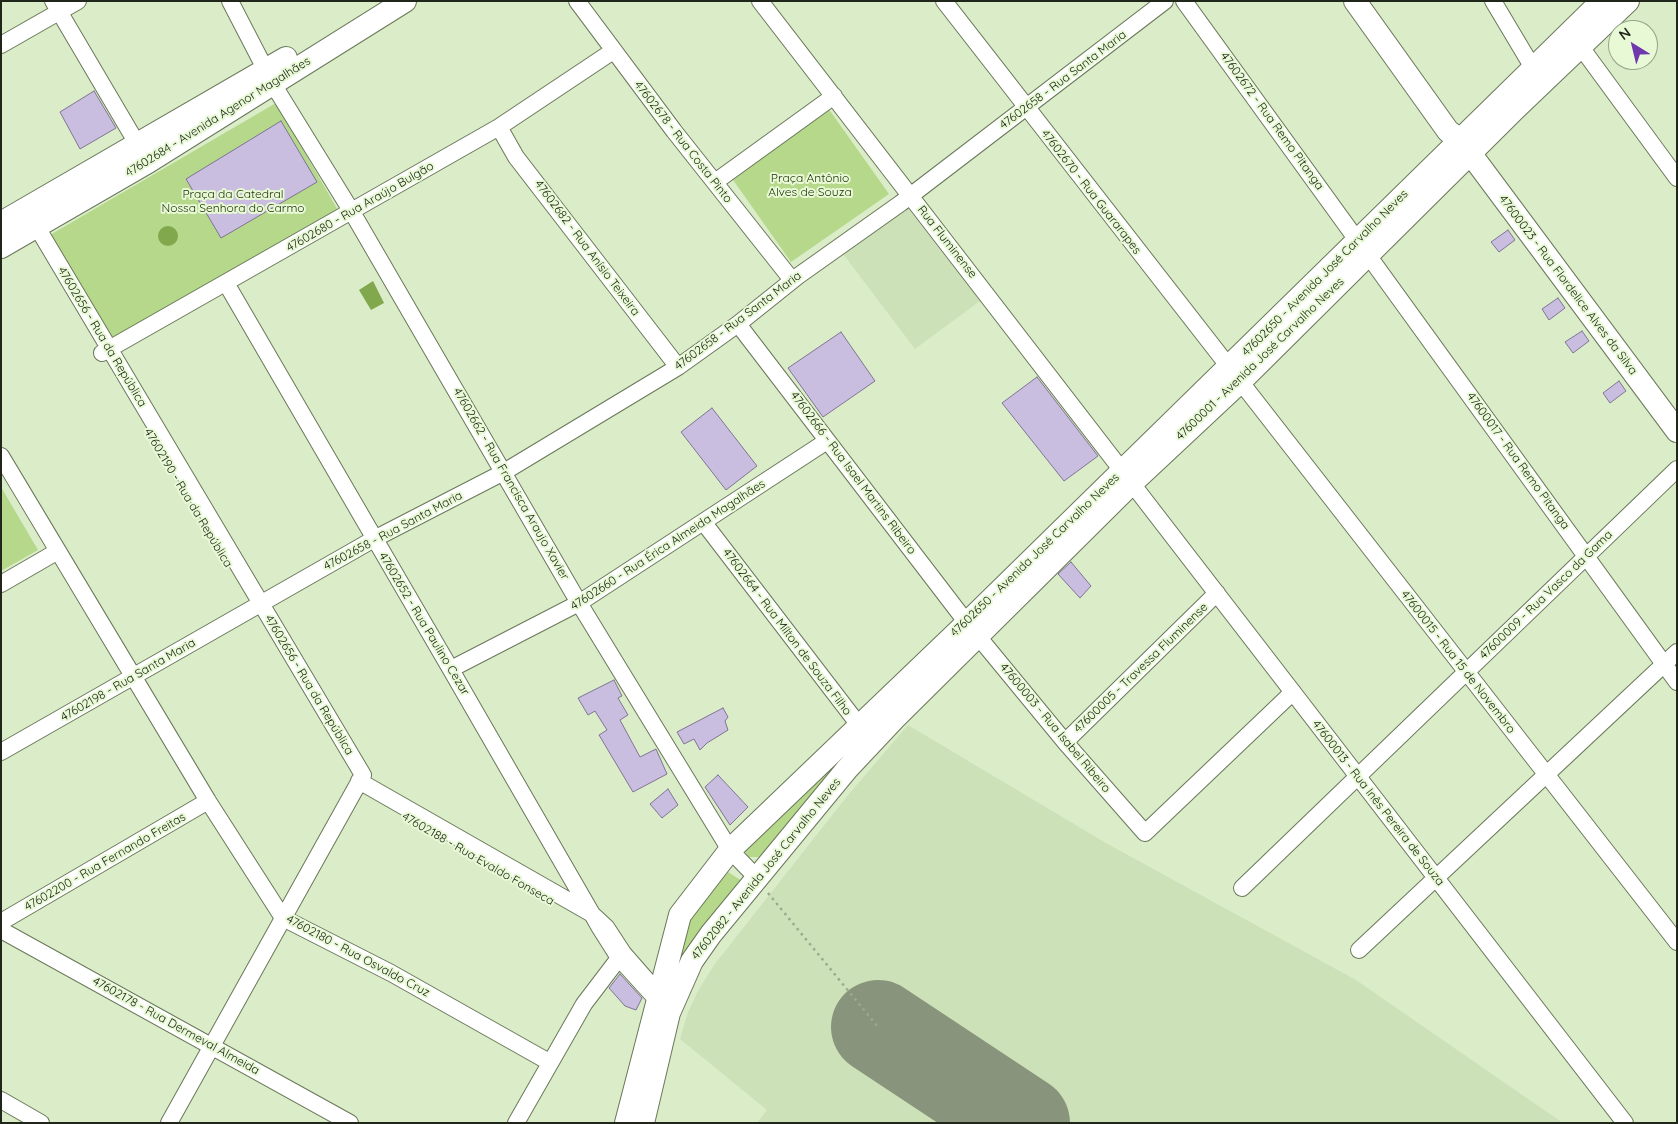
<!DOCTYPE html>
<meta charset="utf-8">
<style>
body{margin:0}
#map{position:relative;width:1678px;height:1124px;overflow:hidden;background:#dbecc9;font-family:Quicksand,sans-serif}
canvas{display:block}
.frame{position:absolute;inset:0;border:2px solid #202619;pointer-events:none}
.north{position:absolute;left:1608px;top:20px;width:50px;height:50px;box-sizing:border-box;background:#e8f9d6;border:1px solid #98a58a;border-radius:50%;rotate:324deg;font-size:14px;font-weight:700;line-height:20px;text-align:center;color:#202619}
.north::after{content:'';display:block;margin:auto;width:18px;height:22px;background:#6f38ae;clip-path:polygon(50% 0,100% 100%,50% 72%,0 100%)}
</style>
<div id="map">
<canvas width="1678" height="1124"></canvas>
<div class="frame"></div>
<div class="north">N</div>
</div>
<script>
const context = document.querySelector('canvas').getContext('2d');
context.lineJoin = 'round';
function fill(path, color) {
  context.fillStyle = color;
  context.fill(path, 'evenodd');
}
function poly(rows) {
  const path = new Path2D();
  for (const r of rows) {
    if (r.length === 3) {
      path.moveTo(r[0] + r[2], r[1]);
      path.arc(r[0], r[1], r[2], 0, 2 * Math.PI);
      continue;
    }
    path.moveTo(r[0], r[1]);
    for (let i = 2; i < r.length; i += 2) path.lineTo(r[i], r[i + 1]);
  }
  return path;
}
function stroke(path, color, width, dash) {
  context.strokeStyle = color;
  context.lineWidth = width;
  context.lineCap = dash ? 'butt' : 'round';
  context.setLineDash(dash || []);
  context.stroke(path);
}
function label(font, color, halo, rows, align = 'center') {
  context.font = font + ' Quicksand,sans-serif';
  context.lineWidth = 4;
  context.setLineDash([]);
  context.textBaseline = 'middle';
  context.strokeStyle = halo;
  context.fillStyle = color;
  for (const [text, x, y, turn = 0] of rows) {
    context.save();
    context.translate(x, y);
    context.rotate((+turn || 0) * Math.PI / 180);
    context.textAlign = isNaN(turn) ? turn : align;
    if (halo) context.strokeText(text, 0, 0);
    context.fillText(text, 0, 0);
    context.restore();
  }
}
fill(poly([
 [906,206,980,301,915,349,840,250],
 [908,725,1106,843,1356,980,1563,1123,757,1123,767,1110,680,1039,688,1012,699,989,714,965,848,795]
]), '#cde1b9');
fill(poly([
 [276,103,339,212,114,343,50,235],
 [828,108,889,194,791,262,731,177],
 [1,487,38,550,1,571],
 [832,760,842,760,772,852,759,857,748,857,745,851],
 [728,872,742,881,683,958,679,960,685,923,721,875]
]), '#b5d88b');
fill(poly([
 [168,236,10],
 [373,281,384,303,371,310,359,290]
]), '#81a84d');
stroke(poly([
 [878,1027,1023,1123]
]), '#88957c', 94);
const building = poly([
 [94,91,116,128,80,149,60,112,94,91],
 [281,121,317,182,221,238,186,179,281,121],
 [1508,230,1515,240,1499,252,1491,242,1508,230],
 [1558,298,1565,308,1549,320,1542,309,1558,298],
 [1582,331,1589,341,1573,353,1565,342,1582,331],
 [841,332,875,381,823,417,788,368,841,332],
 [1037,377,1098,456,1064,481,1002,403,1037,377],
 [1619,381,1626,391,1610,403,1603,393,1619,381],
 [712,408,757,466,726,490,681,432,712,408],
 [1071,562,1091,586,1080,598,1058,574,1071,562],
 [614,680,622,696,618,698,628,715,620,720,640,757,656,749,667,774,633,792,599,735,607,730,595,711,588,715,578,698,614,680],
 [723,708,728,717,725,721,728,730,707,743,700,750,694,739,684,744,677,732,723,708],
 [718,775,748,807,730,825,705,787,718,775],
 [668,789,678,805,662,818,650,804,668,789],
 [620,974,642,998,636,1010,625,1006,609,988,620,974]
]);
fill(building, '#cabee0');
stroke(building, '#7f7493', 1);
const street = poly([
 [53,1,142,152],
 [230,1,273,84,352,212,579,603,730,850,757,878],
 [577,1,674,131,792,280],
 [760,1,1625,1123],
 [944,1,1677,942],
 [1184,1,1677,682],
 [1493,1,1533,68],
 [1575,39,1677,178],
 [1,45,78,1],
 [499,127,516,157,678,367],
 [715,182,834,96],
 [31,217,363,775,169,1123],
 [226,283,454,675,592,914,600,928,619,958,669,1013,658,993,623,953,606,927,592,914,359,781],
 [738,324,967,623,1065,742,1145,833,1293,692],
 [102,353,499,127,613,51],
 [1,456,208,801,283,918,391,973,549,1062],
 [704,523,865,733],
 [1,584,58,551],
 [451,669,579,603,827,441],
 [1065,742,1217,593],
 [1,752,374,539,504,472,678,367,738,324,798,276,901,203,1165,1],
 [1242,888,1677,469],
 [1,922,208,801],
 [1,930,350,1123],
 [1359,950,1677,652],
 [1,1100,41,1123],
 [516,1123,584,1004,619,958]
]);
const secondary = poly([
 [1355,1,1448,131,1459,139,1470,153,1677,431],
 [1,223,286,58],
 [1,247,148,162,405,1],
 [626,1123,680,915,730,850,967,623,1602,1],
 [643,1123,669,1013,692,961,711,934,847,769,894,719,1132,483,1240,382,1515,109,1628,1]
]);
stroke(street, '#697859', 18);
stroke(secondary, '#697859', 24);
stroke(poly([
 [768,893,878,1027]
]), '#9ca98d', 2.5, [2.5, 4]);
stroke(street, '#fff', 16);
stroke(secondary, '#fff', 22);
label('12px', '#202619', '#e8f9d6', [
 ["47602658 - Rua Santa Maria",1063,80,-37],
 ["47602684 - Avenida Agenor Magalhães",218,117,-32],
 ["47602672 - Rua Remo Pitanga",1272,121,54],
 ["47602678 - Rua Costa Pinto",683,142,52],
 ["47602670 - Rua Guararapes",1091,192,52],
 ["47602680 - Rua Araújo Bulgão",360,207,-30],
 ["Rua Fluminense",947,242,52],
 ["47602682 - Rua Anísio Teixeira",587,248,53],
 ["47602650 - Avenida José Carvalho Neves",1325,273,-45],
 ["47600023 - Rua Flordelice Alves da Silva",1568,285,53],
 ["47602658 - Rua Santa Maria",738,321,-37],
 ["47602656 - Rua da República",102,337,59],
 ["47600001 - Avenida José Carvalho Neves",1260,359,-44],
 ["47600017 - Rua Remo Pitanga",1518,461,54],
 ["47602666 - Rua Isael Martins Ribeiro",853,473,53],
 ["47602662 - Rua Francisca Araujo Xavier",511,484,60],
 ["47602190 - Rua da República",188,498,59],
 ["47602658 - Rua Santa Maria",393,531,-28],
 ["47602660 - Rua Érica Almeida Magalhães",668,545,-33],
 ["47602650 - Avenida José Carvalho Neves",1035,555,-44],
 ["47600009 - Rua Vasco da Gama",1546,595,-44],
 ["47602652 - Rua Paulino Cezar",424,624,59],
 ["47602664 - Rua Mílton de Souza Filho",787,632,53],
 ["47600015 - Rua 15 de Novembro",1458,662,52],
 ["47600005 - Travessa Fluminense",1141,668,-44],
 ["47602198 - Rua Santa Maria",128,680,-30],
 ["47602656 - Rua da República",309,685,59],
 ["47600003 - Rua Isabel Ribeiro",1055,728,50],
 ["47600013 - Rua Inês Pereira de Souza",1378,803,52],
 ["47602188 - Rua Evaldo Fonseca",478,859,30],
 ["47602200 - Rua Fernando Freitas",105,862,-30],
 ["47602082 - Avenida José Carvalho Neves",766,869,-51],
 ["47602180 - Rua Osvaldo Cruz",358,956,28],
 ["47602178 - Rua Dermeval Almeida",176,1026,29]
]);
label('12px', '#22320b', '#e8f9d6', [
 ["Praça Antônio",810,178],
 ["Alves de Souza",810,192],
 ["Praça da Catedral",233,194],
 ["Nossa Senhora do Carmo",233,208]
]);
</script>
